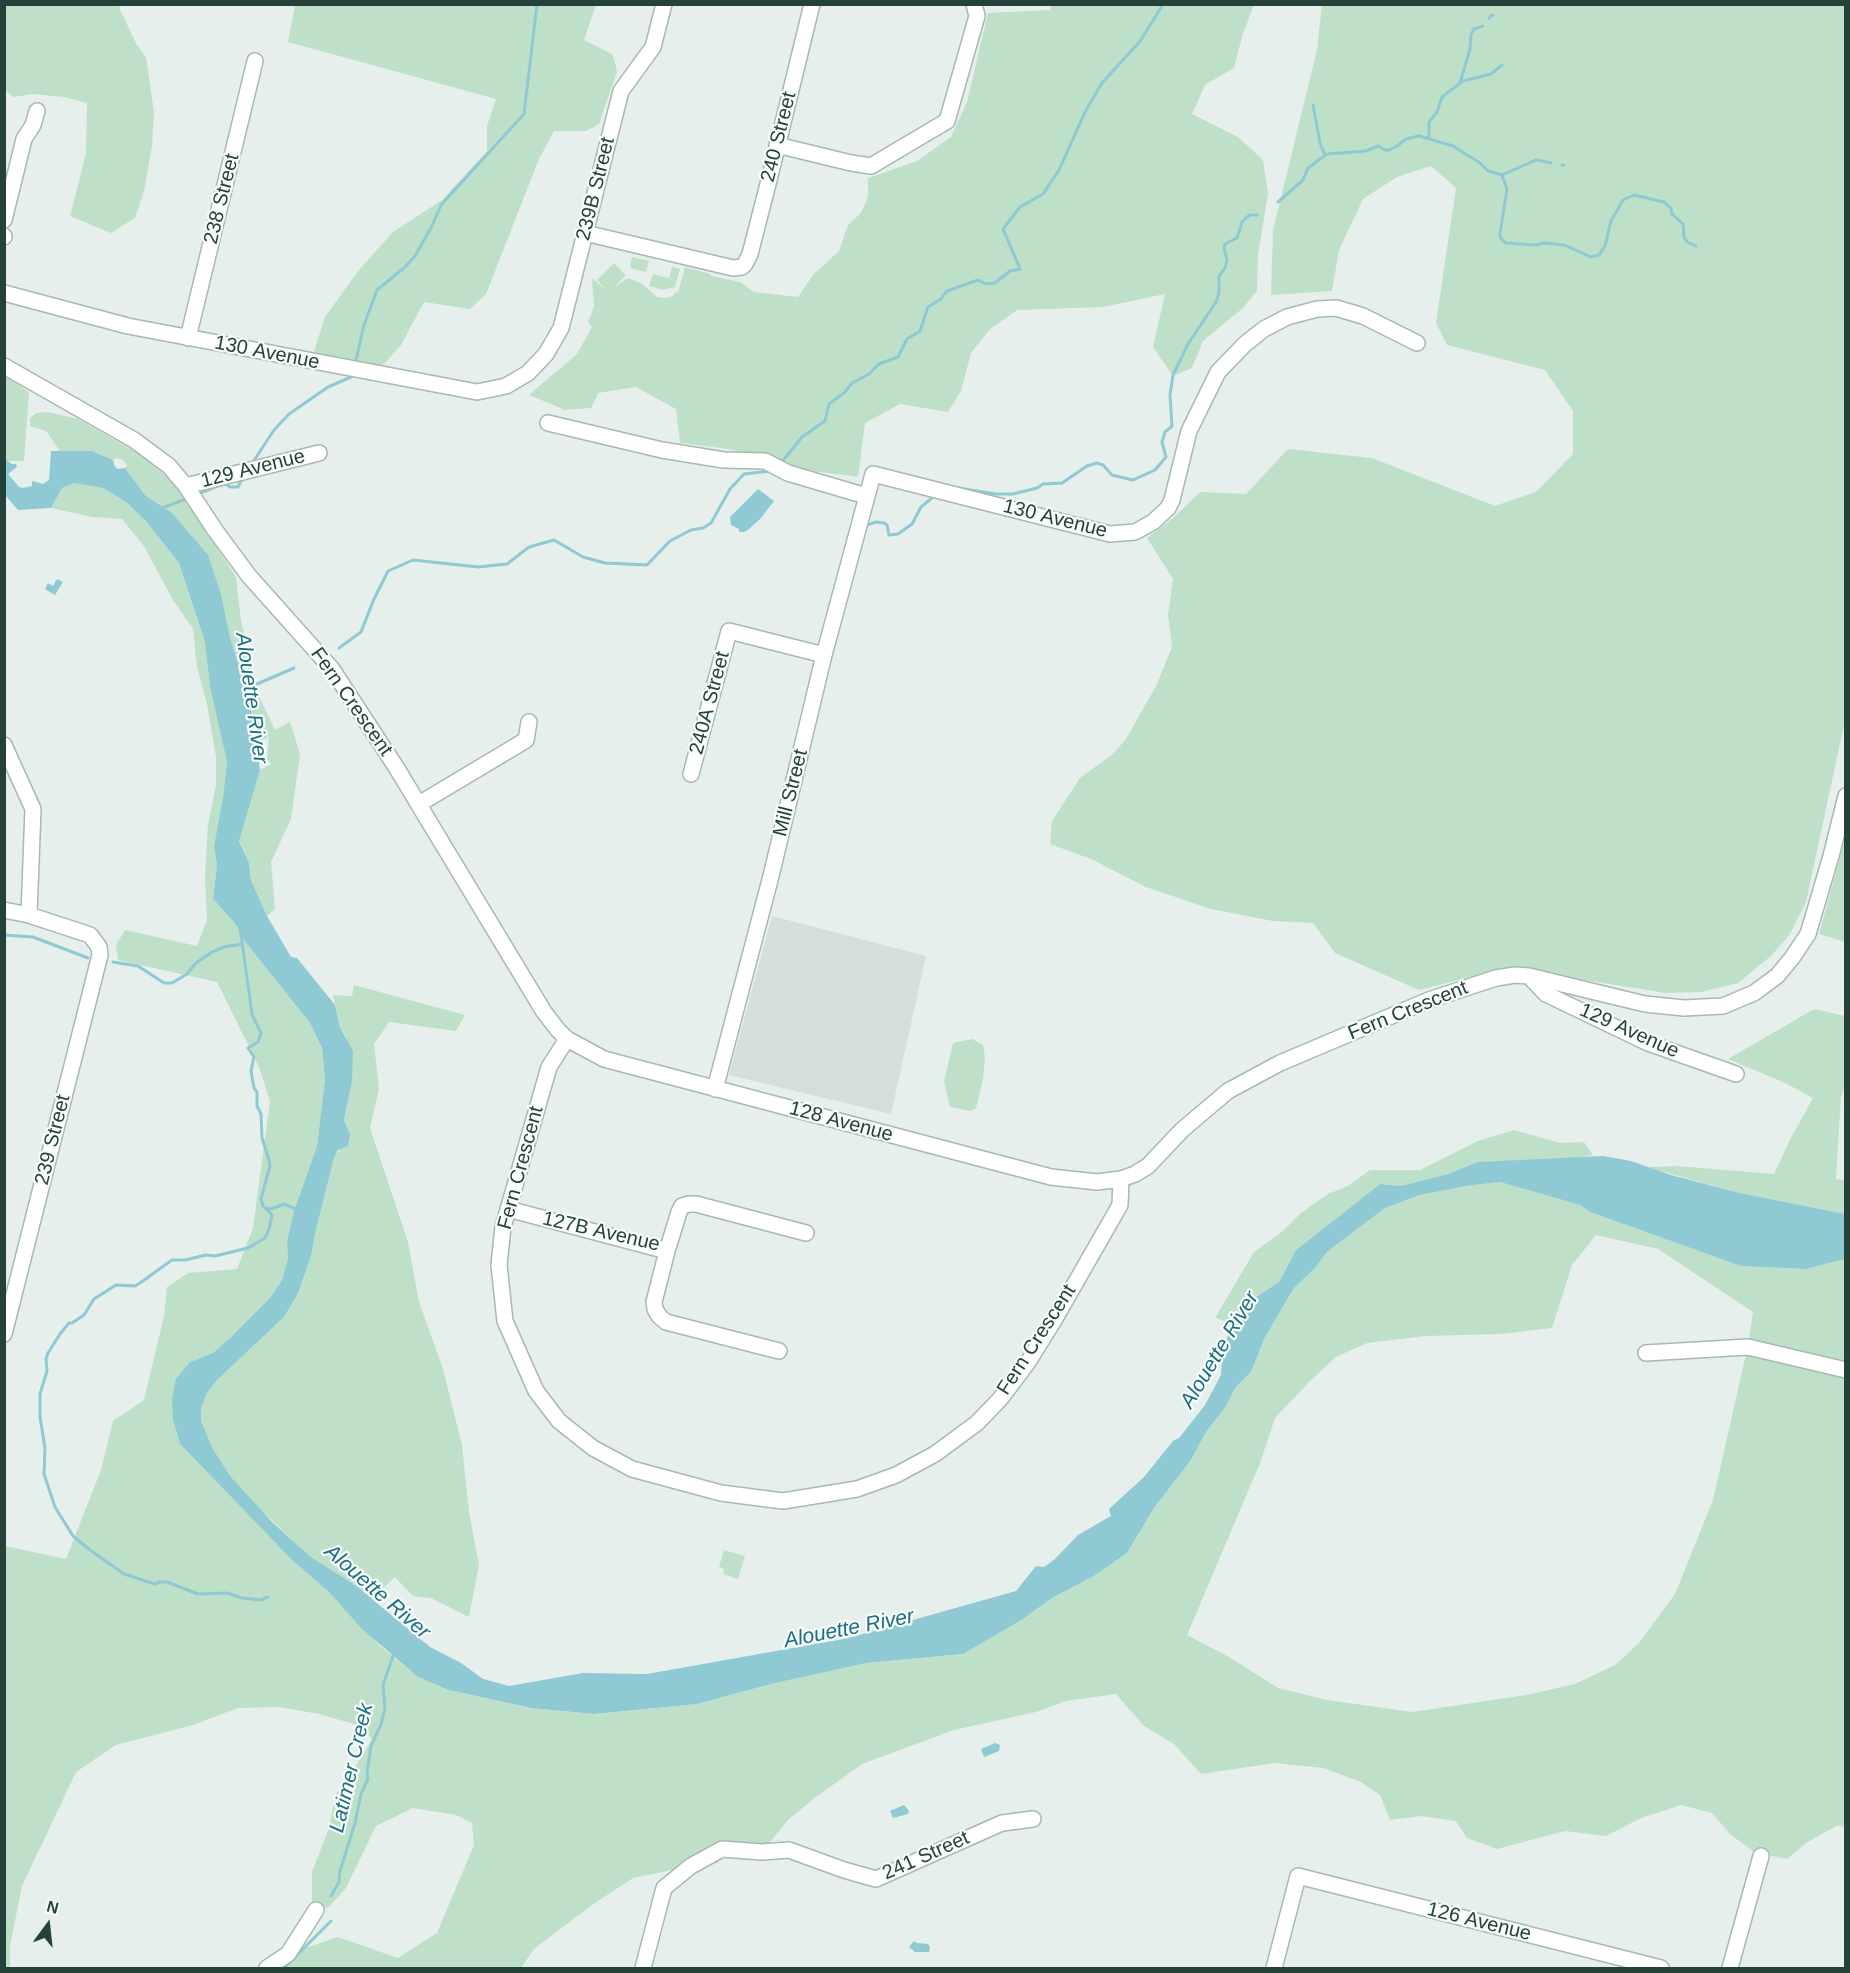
<!DOCTYPE html>
<style>
body{margin:0}
#map{position:relative;width:1850px;height:1973px;overflow:hidden;background:#e6efeb;font-family:Arial,sans-serif}
canvas{display:block}
.frame{position:absolute;inset:0;border:6px solid #24423a;pointer-events:none}
.north{position:absolute;left:18px;top:1895px;width:60px;height:60px;-webkit-text-stroke:4px #f7fbf9;paint-order:stroke;rotate:15deg;font-size:16px;font-weight:700;line-height:24px;text-align:center;color:#24423a}
.north::after{content:'';display:block;margin:auto;width:21px;height:27px;background:#24423a;clip-path:polygon(50% 0,100% 100%,50% 72%,0 100%)}
</style>
<div id="map">
<canvas width="1850" height="1973"></canvas>
<div class="frame"></div>
<div class="north">N</div>
</div>
<script>
const context = document.querySelector('canvas').getContext('2d');
context.lineJoin = 'round';
function fill(path, color) {
  context.fillStyle = color;
  context.fill(path, 'evenodd');
}
function poly(rows) {
  const path = new Path2D();
  for (const r of rows) {
    path.moveTo(r[0], r[1]);
    for (let i = 2; i < r.length; i += 2) path.lineTo(r[i], r[i + 1]);
  }
  return path;
}
function stroke(path, color, width, dash) {
  context.strokeStyle = color;
  context.lineWidth = width;
  context.lineCap = dash ? 'butt' : 'round';
  context.setLineDash(dash || []);
  context.stroke(path);
}
function label(font, color, halo, rows, align = 'center') {
  context.font = font + ' Arial,sans-serif';
  context.lineWidth = 4.5;
  context.setLineDash([]);
  context.textBaseline = 'middle';
  context.strokeStyle = halo;
  context.fillStyle = color;
  for (const [text, x, y, turn = 0] of rows) {
    context.save();
    context.translate(x, y);
    context.rotate((+turn || 0) * Math.PI / 180);
    context.textAlign = isNaN(turn) ? turn : align;
    if (halo) context.strokeText(text, 0, 0);
    context.fillText(text, 0, 0);
    context.restore();
  }
}
fill(poly([
 [772,916,926,956,891,1114,729,1075]
]), '#d4dfda');
fill(poly([
 [5,4,119,5,120,10,137,45,146,57,154,112,152,146,144,191,135,218,111,233,70,216,86,153,87,103,64,97,33,94,13,97,5,90],
 [1052,4,1254,5,1243,33,1234,68,1205,85,1192,114,1238,137,1263,160,1268,194,1258,255,1257,291,1243,308,1203,341,1192,368,1173,376,1153,347,1165,294,1103,307,1017,310,989,330,971,353,961,391,948,412,900,404,865,423,858,477,790,468,767,457,722,448,680,443,676,409,636,387,598,393,591,408,565,410,529,395,577,354,592,327,588,322,594,306,592,278,608,292,597,280,614,263,626,275,614,287,628,278,641,283,657,297,665,298,673,296,675,292,678,293,685,267,710,274,711,276,740,282,754,292,798,297,813,275,839,251,848,225,861,213,868,197,868,178,917,161,951,137,967,102,988,13,1050,10],
 [295,5,596,5,584,40,612,54,615,62,617,72,599,124,586,131,554,131,539,159,486,294,470,309,424,302,401,345,376,373,311,361,325,317,359,270,393,232,442,200,487,151,487,126,496,99,288,42],
 [1322,5,1845,5,1845,720,1806,902,1790,934,1771,956,1738,983,1701,992,1666,993,1584,980,1528,968,1498,970,1419,990,1335,953,1313,923,1273,921,1211,909,1146,887,1091,859,1050,844,1052,821,1080,778,1113,754,1126,739,1156,686,1172,647,1168,615,1173,579,1147,538,1173,518,1200,492,1246,494,1288,449,1372,458,1495,506,1536,492,1573,454,1573,411,1545,370,1447,345,1436,323,1456,188,1431,166,1397,177,1363,199,1339,250,1332,291,1271,295,1273,230,1317,50],
 [632,257,649,261,646,272,630,268],
 [672,267,680,269,675,287,663,290,649,286,653,274,669,278],
 [4,375,29,392,24,461,5,461],
 [48,412,78,419,141,455,179,487,236,577,241,621,259,696,275,730,290,722,300,754,291,819,271,862,275,909,267,916,251,880,249,863,239,840,260,770,271,764,267,759,269,736,256,745,251,709,230,637,221,594,171,512,146,496,125,468,127,465,123,460,117,458,113,460,92,451,60,451,46,431,30,426,30,418,37,413],
 [74,483,103,488,126,502,146,521,179,563,205,642,210,687,227,762,223,797,214,846,217,865,213,899,233,921,238,928,239,934,310,1023,322,1048,325,1079,317,1146,293,1214,287,1242,288,1259,282,1280,270,1298,231,1337,213,1353,190,1362,173,1420,180,1444,290,1558,331,1594,379,1645,418,1677,449,1690,531,1708,594,1714,697,1704,771,1684,866,1663,963,1654,1023,1619,1052,1598,1094,1576,1127,1553,1154,1508,1191,1460,1206,1432,1226,1406,1235,1388,1251,1372,1265,1337,1294,1288,1315,1268,1327,1252,1385,1208,1420,1195,1466,1186,1500,1182,1580,1205,1590,1212,1741,1266,1806,1269,1845,1259,1845,1362,1749,1339,1753,1312,1658,1249,1596,1235,1572,1265,1552,1328,1501,1334,1426,1336,1367,1343,1336,1357,1311,1380,1275,1418,1260,1463,1187,1635,1229,1657,1278,1688,1327,1700,1412,1712,1526,1695,1575,1684,1615,1665,1639,1643,1675,1594,1713,1500,1746,1354,1845,1378,1845,1827,1838,1825,1806,1843,1787,1859,1756,1853,1731,1835,1712,1813,1681,1805,1641,1818,1606,1836,1565,1831,1497,1849,1467,1838,1456,1821,1421,1816,1390,1820,1380,1795,1361,1782,1323,1768,1275,1763,1201,1774,1174,1744,1144,1726,1116,1694,1066,1701,1036,1712,954,1730,862,1764,816,1797,788,1820,762,1852,724,1850,691,1866,633,1878,592,1905,534,1949,521,1968,267,1968,288,1954,338,1937,398,1958,437,1933,474,1845,472,1823,456,1815,413,1808,376,1826,346,1888,328,1908,312,1905,312,1872,329,1828,335,1795,348,1779,372,1739,361,1726,319,1714,279,1707,238,1708,193,1725,116,1745,76,1772,22,1886,10,1946,10,1968,5,1968,5,1546,66,1559,101,1470,113,1421,144,1400,164,1316,167,1287,188,1273,237,1269,253,1228,270,1101,259,1067,217,982,118,960,116,945,125,930,197,946,207,920,205,875,208,825,216,785,216,757,207,704,197,667,193,629,173,600,144,546,122,519,92,517,51,508,62,488],
 [1845,839,1846,942,1845,942,1819,934],
 [354,985,465,1015,456,1031,389,1022,374,1044,379,1089,370,1128,408,1242,419,1302,443,1369,462,1445,469,1512,479,1565,469,1617,431,1598,413,1596,395,1577,370,1600,355,1585,311,1557,253,1503,231,1477,213,1449,201,1421,201,1408,207,1393,216,1381,284,1317,298,1295,311,1256,315,1234,334,1158,350,1134,344,1120,352,1081,346,1036,340,1027,333,995,352,996],
 [1814,1009,1845,1016,1845,1086,1841,1097,1836,1179,1845,1180,1845,1214,1740,1193,1646,1167,1677,1166,1774,1174,1791,1138,1813,1098,1785,1083,1728,1059],
 [972,1039,983,1045,985,1058,983,1079,976,1108,971,1111,950,1107,944,1081,953,1043],
 [1514,1130,1560,1143,1584,1142,1593,1155,1570,1159,1478,1162,1448,1174,1401,1186,1380,1184,1296,1250,1279,1282,1247,1303,1231,1323,1215,1318,1254,1252,1283,1231,1301,1213,1328,1194,1348,1186,1370,1170,1420,1170,1478,1141],
 [724,1550,745,1556,738,1579,723,1574,724,1569,719,1567]
]), '#bfe0c8');
fill(poly([
 [51,451,92,451,113,460,115,467,118,469,125,468,146,496,171,512,208,555,221,594,230,637,251,709,260,770,239,841,249,863,251,880,267,916,291,957,297,958,335,1005,340,1027,353,1051,352,1081,344,1120,350,1134,348,1146,338,1150,334,1158,315,1234,311,1256,298,1294,284,1317,216,1381,207,1393,201,1408,201,1421,213,1449,231,1477,271,1521,311,1557,355,1585,430,1647,461,1663,483,1679,509,1686,583,1673,647,1674,849,1638,1016,1591,1036,1566,1044,1567,1055,1559,1078,1535,1111,1516,1109,1509,1144,1477,1173,1441,1179,1438,1205,1405,1221,1375,1222,1358,1231,1323,1247,1303,1279,1282,1296,1250,1380,1184,1401,1186,1448,1174,1478,1162,1603,1156,1631,1161,1671,1175,1740,1193,1845,1214,1845,1259,1806,1269,1741,1266,1590,1212,1580,1205,1500,1182,1466,1186,1420,1195,1385,1208,1327,1252,1315,1268,1294,1288,1265,1337,1251,1372,1235,1388,1226,1406,1206,1432,1191,1460,1154,1508,1127,1553,1094,1576,1052,1598,1023,1619,963,1654,866,1663,771,1684,697,1704,594,1714,531,1708,449,1690,418,1677,362,1629,331,1594,290,1558,180,1444,173,1420,172,1399,176,1379,190,1362,213,1353,231,1337,270,1298,282,1280,288,1259,287,1242,293,1214,317,1146,325,1079,322,1048,310,1023,239,934,238,928,233,921,213,899,217,865,214,846,223,797,227,762,210,687,205,642,179,563,146,521,126,502,103,488,74,483,62,488,51,508,18,510,5,495,5,459,12,464,16,464,17,467,8,474,19,487,23,488,32,486,32,481,43,484,49,480],
 [758,489,774,501,760,519,749,529,744,532,739,532,739,529,731,525,730,517],
 [57,579,63,582,55,595,45,589,48,583,53,586],
 [995,1743,1000,1745,999,1751,984,1757,981,1749],
 [904,1805,909,1811,908,1814,893,1818,890,1811],
 [914,1941,917,1943,928,1944,930,1947,929,1952,915,1952,909,1947]
]), '#8ec9d4');
stroke(poly([
 [1489,18,1493,15],
 [1460,83,1470,49,1471,35,1474,29,1483,26],
 [1313,105,1320,143,1325,155],
 [1426,138,1429,136,1429,122,1437,112,1442,97,1463,81,1491,74,1502,65],
 [1562,165,1564,165],
 [1502,175,1536,160,1551,163],
 [1278,202,1303,180,1308,168,1327,154,1366,151,1378,146,1385,150,1389,150,1397,146,1406,139,1419,136,1453,146,1480,163,1488,171,1502,175,1507,189,1500,234,1501,239,1506,243,1536,245,1545,243,1564,245,1591,257,1599,255,1605,246,1611,221,1623,200,1634,195,1664,202,1671,208,1672,214,1683,224,1684,237,1687,242,1696,246],
 [356,360,364,325,377,290,404,268,415,256,431,228,441,205,524,114,537,4],
 [781,463,802,437,825,421,829,404,845,392,852,383,869,374,879,364,898,357,907,339,920,331,928,307,941,299,947,291,978,280,986,284,995,283,1010,271,1020,269,1003,229,1020,207,1043,194,1059,170,1086,110,1102,83,1141,40,1163,4],
 [251,465,274,430,289,414,328,387,351,377],
 [958,488,996,494,1013,494,1037,488,1043,484,1062,483,1087,466,1097,463,1103,465,1112,475,1133,480,1155,470,1166,457,1162,442,1165,432,1172,426,1170,395,1173,375,1188,344,1216,302,1219,293,1219,276,1225,268,1227,260,1224,248,1225,244,1237,238,1242,222,1247,217,1250,215,1258,215],
 [198,494,225,483,230,487,238,487,242,479],
 [162,508,189,498],
 [867,525,876,522,884,523,887,525,889,535,898,534,912,524,921,507,933,497],
 [339,648,361,632,374,599,388,571,413,560,478,567,507,564,529,547,554,540,583,557,605,563,647,565,670,541,691,530,703,528,711,523,730,489,744,474,771,471],
 [243,690,294,668],
 [4,935,33,937,88,958],
 [241,935,252,1014,261,1033,258,1042,248,1048,254,1057,251,1071,254,1088,257,1092,257,1106,261,1114,262,1138,269,1160,270,1166,261,1199,263,1206,272,1215,269,1229,265,1238,248,1248,215,1256,206,1255,185,1260,172,1260,140,1283,135,1286,116,1285,94,1299,84,1315,72,1323,69,1323,60,1334,48,1353,46,1359,47,1371,40,1394,40,1417,45,1448,44,1474,55,1507,73,1536,90,1550,124,1574,155,1584,160,1582,167,1582,198,1594,227,1593,242,1598,261,1600,268,1597],
 [113,962,138,966,164,983,172,983,187,974,196,963,212,952,224,947,242,944],
 [266,1208,271,1209,284,1204,298,1210],
 [331,1896,339,1882,340,1871,355,1823,361,1794,368,1779,367,1772,371,1746,381,1724,385,1709,383,1685,394,1653],
 [284,1968,331,1921]
]), '#8ec9d4', 3);
const minor = poly([
 [777,145,851,163,871,166,947,121,977,16,974,4],
 [4,220,24,139,33,125,37,111],
 [585,233,733,268,742,267,745,264,750,254,769,180,812,4],
 [4,236,4,237],
 [4,293,128,326,477,392,506,386,528,373,546,354,561,328,621,91,653,47,664,4],
 [188,338,255,61],
 [4,366,134,440,169,466,186,486,215,530,249,576,332,669,396,767,544,1012,558,1030,567,1039,604,1059,1051,1177,1097,1182,1121,1179,1135,1174,1148,1166,1182,1130,1228,1091,1280,1063,1429,1000,1496,978,1515,975,1529,976,1645,1004,1684,1008,1723,1006,1754,993,1777,976,1792,958,1808,934,1831,856,1846,796],
 [548,423,662,450,724,460,765,461,788,473,866,496],
 [186,486,319,453],
 [4,745,33,809,29,915],
 [691,774,729,631,824,655],
 [419,804,526,740,529,722],
 [4,910,29,915,90,935,99,947,100,955,4,1334],
 [1529,976,1546,994,1648,1043,1736,1074],
 [567,1039,549,1067,503,1227,499,1265,505,1321,536,1391,559,1421,593,1448,632,1469,721,1493,783,1501,857,1489,896,1475,935,1454,977,1423,1001,1398,1028,1362,1053,1322,1120,1205,1121,1179],
 [715,1089,771,876,824,655,873,474,1110,534,1135,532,1153,522,1168,508,1172,500,1189,431,1218,372,1245,344,1264,329,1287,317,1317,309,1336,308,1363,316,1417,343],
 [508,1209,667,1251,679,1212,682,1206,689,1204,696,1204,806,1233],
 [667,1251,654,1302,655,1309,659,1316,666,1322,779,1351],
 [1646,1353,1748,1347,1846,1370],
 [267,1968,288,1954,316,1910],
 [643,1968,664,1888,691,1866,722,1849,762,1852,789,1850,844,1870,876,1879,1002,1823,1033,1819],
 [1274,1968,1298,1876,1661,1968],
 [1730,1968,1761,1856]
]);
stroke(minor, '#a8b8b2', 18);
stroke(minor, '#fff', 15);
label('20px', '#24423a', '#f7fbf9', [
 ["240 Street",779,137,-76],
 ["239B Street",596,189,-76],
 ["238 Street",222,199,-76],
 ["130 Avenue",267,353,11],
 ["129 Avenue",253,469,-14],
 ["130 Avenue",1055,519,14],
 ["Fern Crescent",351,702,55],
 ["240A Street",710,703,-75],
 ["Mill Street",791,793,-76],
 ["Fern Crescent",1408,1011,-22],
 ["129 Avenue",1629,1031,24],
 ["128 Avenue",841,1122,15],
 ["239 Street",53,1140,-76],
 ["Fern Crescent",521,1168,-75],
 ["127B Avenue",601,1232,13],
 ["Fern Crescent",1037,1340,-57],
 ["241 Street",926,1856,-24],
 ["126 Avenue",1479,1922,14]
]);
label('italic 21px', '#1c6f80', '#f7fbf9', [
 ["Alouette River",251,698,82],
 ["Alouette River",1220,1350,-59],
 ["Alouette River",377,1592,41],
 ["Alouette River",849,1629,-11],
 ["Latimer Creek",352,1768,-77]
]);
</script>
